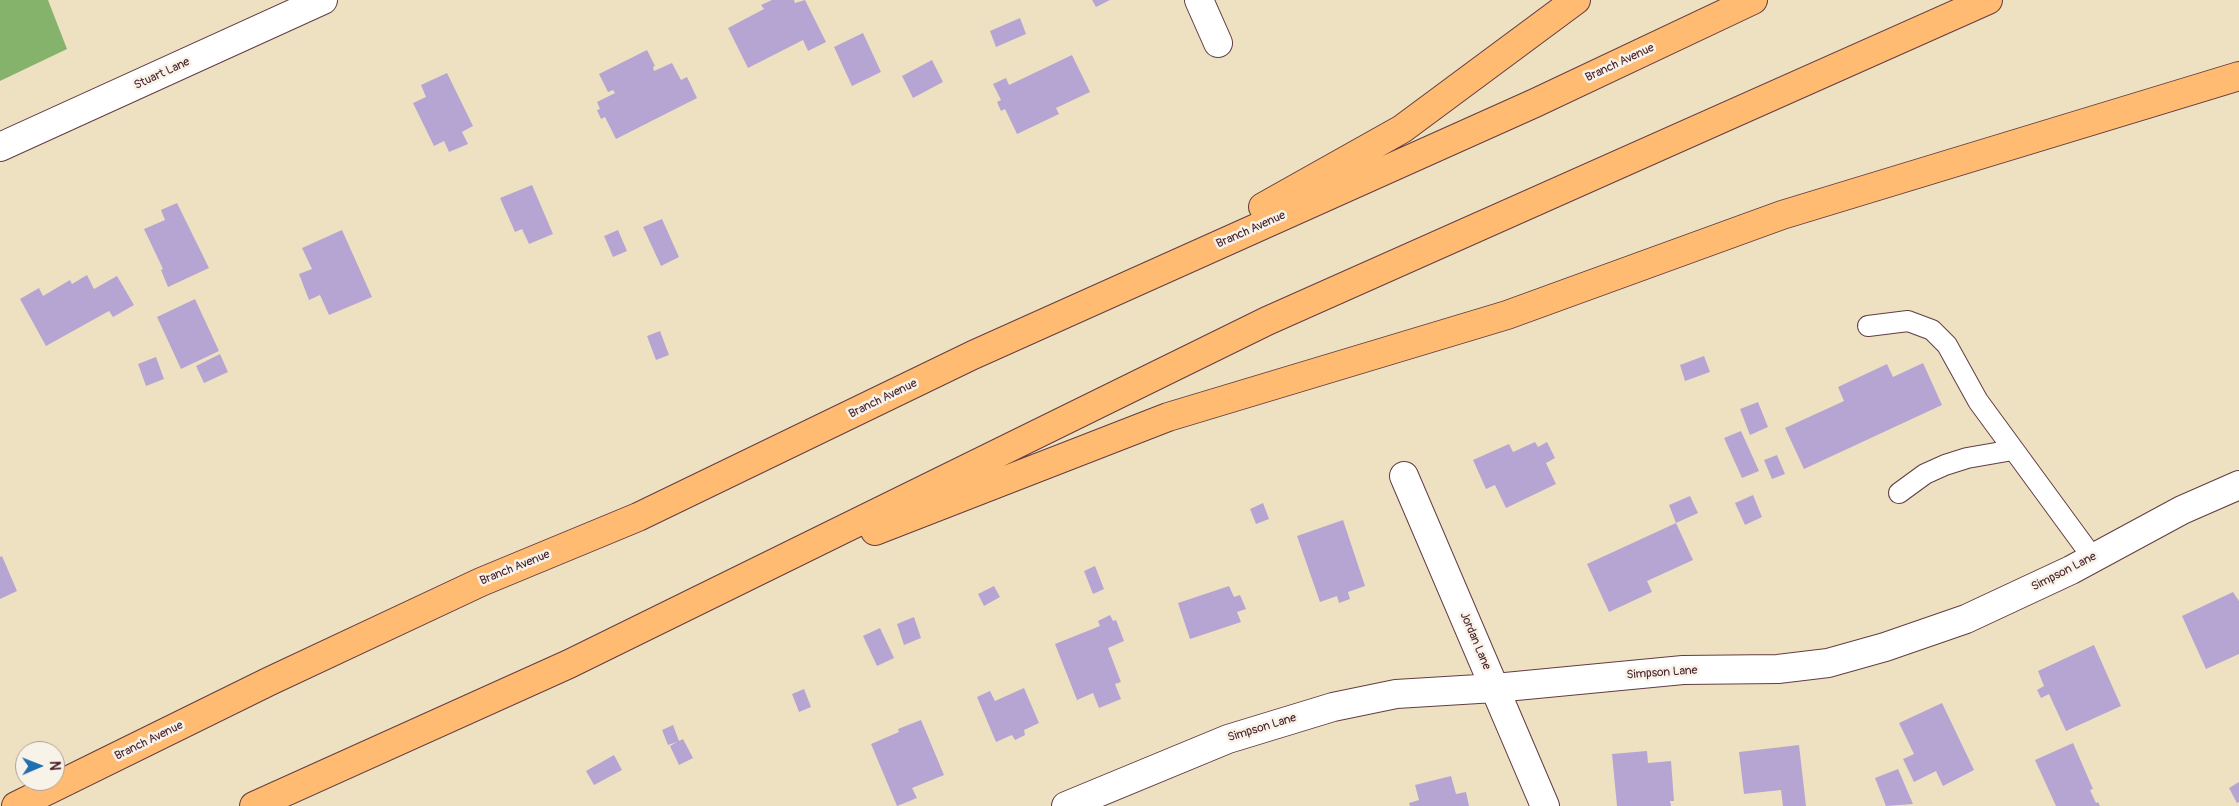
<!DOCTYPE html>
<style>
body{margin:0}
#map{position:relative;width:2239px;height:806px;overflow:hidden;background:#eee1c2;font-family:Pangolin,sans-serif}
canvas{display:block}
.north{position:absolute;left:15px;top:741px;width:50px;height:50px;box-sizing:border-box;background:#f7f3e8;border:1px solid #b29e9c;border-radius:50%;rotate:89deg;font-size:14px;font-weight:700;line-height:20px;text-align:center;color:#4a1f2b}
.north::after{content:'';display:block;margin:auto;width:18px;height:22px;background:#1f6fb2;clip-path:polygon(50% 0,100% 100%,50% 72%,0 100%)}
</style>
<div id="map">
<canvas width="2239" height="806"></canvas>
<div class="north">N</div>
</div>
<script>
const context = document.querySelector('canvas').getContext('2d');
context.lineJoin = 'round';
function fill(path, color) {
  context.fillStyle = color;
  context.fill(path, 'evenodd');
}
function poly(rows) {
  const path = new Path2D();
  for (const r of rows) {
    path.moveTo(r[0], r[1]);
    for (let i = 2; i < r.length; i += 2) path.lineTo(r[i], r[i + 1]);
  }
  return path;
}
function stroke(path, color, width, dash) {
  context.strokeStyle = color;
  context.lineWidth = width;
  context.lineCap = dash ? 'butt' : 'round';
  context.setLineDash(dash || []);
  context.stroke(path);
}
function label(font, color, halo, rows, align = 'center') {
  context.font = font + ' Pangolin,sans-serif';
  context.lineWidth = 5;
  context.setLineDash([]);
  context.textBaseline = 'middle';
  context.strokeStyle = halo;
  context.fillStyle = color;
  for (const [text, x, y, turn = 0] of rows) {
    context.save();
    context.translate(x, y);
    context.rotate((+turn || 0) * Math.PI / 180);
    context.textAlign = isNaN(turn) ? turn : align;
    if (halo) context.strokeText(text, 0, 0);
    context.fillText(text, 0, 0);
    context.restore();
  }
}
fill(poly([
 [0,0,48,0,67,49,0,81]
]), '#86b36c');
fill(poly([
 [772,0,794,0,795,3,805,0,826,42,808,51,803,40,748,68,728,28,764,9,761,5],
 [1092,0,1110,0,1096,7],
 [1020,18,1026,34,996,47,990,31],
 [863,33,881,72,852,86,834,47],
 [647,50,655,66,653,67,654,71,672,63,681,80,687,77,697,98,616,139,605,117,601,119,597,110,600,109,597,102,615,93,613,90,608,92,599,74],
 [1072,55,1090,92,1056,108,1059,114,1017,134,1005,109,1001,111,997,102,1001,100,993,84,1006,78,1009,85],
 [932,60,943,82,913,98,902,76],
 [447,73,473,126,462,132,468,144,449,152,444,141,434,146,413,103,426,97,421,85],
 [532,185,553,234,529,244,522,229,515,232,500,198],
 [177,203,209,268,168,287,161,270,163,269,144,229,165,220,161,210],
 [662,219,679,257,661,266,643,227],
 [342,230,372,297,329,315,320,295,309,300,299,274,312,269,302,248],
 [618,230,627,251,613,257,604,236],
 [87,275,94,289,117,276,134,305,113,317,109,311,46,346,20,299,39,288,43,296,70,280,72,284],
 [195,299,219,351,181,369,157,317],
 [660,331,669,355,656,360,647,336],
 [220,354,228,372,204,383,196,366],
 [1704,356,1710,372,1685,381,1680,365],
 [156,357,164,379,146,386,138,364],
 [1923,363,1942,405,1804,469,1785,428,1844,401,1838,387,1887,364,1893,377],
 [1758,402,1768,427,1750,435,1740,409],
 [1741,431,1759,471,1742,478,1724,438],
 [1535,442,1538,447,1547,442,1555,458,1546,463,1556,484,1506,508,1495,485,1486,489,1473,460,1509,444,1513,452],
 [1777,455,1785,474,1772,479,1764,460],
 [1753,495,1762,517,1745,525,1735,503],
 [1690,496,1698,513,1676,523,1669,505],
 [1263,503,1269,519,1256,524,1250,509],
 [1343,520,1365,586,1348,592,1350,599,1339,603,1337,596,1320,602,1297,536],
 [1676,523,1693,560,1647,581,1652,592,1609,612,1587,564],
 [2,556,17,591,0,599,0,557],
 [1095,566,1104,589,1093,594,1084,571],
 [994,586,1000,597,984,606,978,594],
 [1229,586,1234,597,1240,595,1246,609,1237,612,1241,622,1190,639,1178,603],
 [2233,592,2239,601,2239,654,2206,669,2182,616],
 [1110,615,1113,621,1116,620,1124,641,1108,648,1121,682,1115,684,1121,699,1099,708,1093,693,1077,700,1055,644,1100,626,1098,621],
 [914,617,921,638,904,645,897,624],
 [880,628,894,658,877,666,863,636],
 [2094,645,2121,706,2066,731,2049,694,2041,698,2037,690,2044,686,2038,671],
 [1024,688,1039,723,1024,730,1025,735,1015,740,1012,735,996,742,977,697,990,691,995,701],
 [804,689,811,707,799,712,792,694],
 [1942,703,1974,770,1943,786,1936,771,1914,782,1903,759,1914,754,1899,723],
 [921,720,944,775,912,788,917,798,897,806,871,744,899,732,898,729],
 [673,725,679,741,683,739,693,758,679,765,670,746,677,742,668,745,662,730],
 [2073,743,2093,789,2090,790,2096,803,2098,802,2100,806,2056,806,2035,760],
 [1799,745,1806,806,1783,806,1781,790,1744,794,1739,752],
 [1647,751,1648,763,1671,761,1674,801,1670,801,1671,806,1617,806,1612,754],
 [614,755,622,770,594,785,586,771],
 [1898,769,1913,804,1886,806,1875,778],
 [1451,776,1456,794,1466,792,1469,806,1410,806,1409,803,1419,800,1415,785],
 [2239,782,2239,802,2237,803,2229,788]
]), '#b6a5d3');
const service = poly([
 [1868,326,1908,321,1932,330,1947,345,1978,401,2093,558],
 [1899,493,1925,474,1945,465,1967,458,2013,450]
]);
const minor = poly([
 [1199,0,1218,43],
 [1404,476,1545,806],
 [1066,806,1228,739,1333,707,1396,694,1495,688,1683,670,1778,669,1828,663,1885,647,1966,619,2071,570,2182,510,2239,485]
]);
const tertiary = poly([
 [0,147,323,0]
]);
const motorway = poly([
 [1263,207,1402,129,1576,0],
 [875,531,1168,417,1507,315,1782,215,2239,76],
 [16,806,270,681,481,582,638,517,973,355,1535,103,1753,0],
 [254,806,569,664,1267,321,1988,0]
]);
stroke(service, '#633c42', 22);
stroke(minor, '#633c42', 30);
stroke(tertiary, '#633c42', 30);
stroke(motorway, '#633c42', 30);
stroke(service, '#fff', 20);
stroke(minor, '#fff', 28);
stroke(tertiary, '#fff', 28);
stroke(motorway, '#ffbb71', 28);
label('12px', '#4a1f2b', '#f7f3e8', [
 ["Branch Avenue",1620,63,-25],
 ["Stuart Lane",162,74,-25],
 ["Branch Avenue",1251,230,-24],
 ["Branch Avenue",883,399,-26],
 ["Branch Avenue",515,568,-22],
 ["Simpson Lane",2064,572,-27],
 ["Jordan Lane",1475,641,67],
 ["Simpson Lane",1662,673,-4],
 ["Simpson Lane",1262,728,-17],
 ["Branch Avenue",149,741,-26]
]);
</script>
